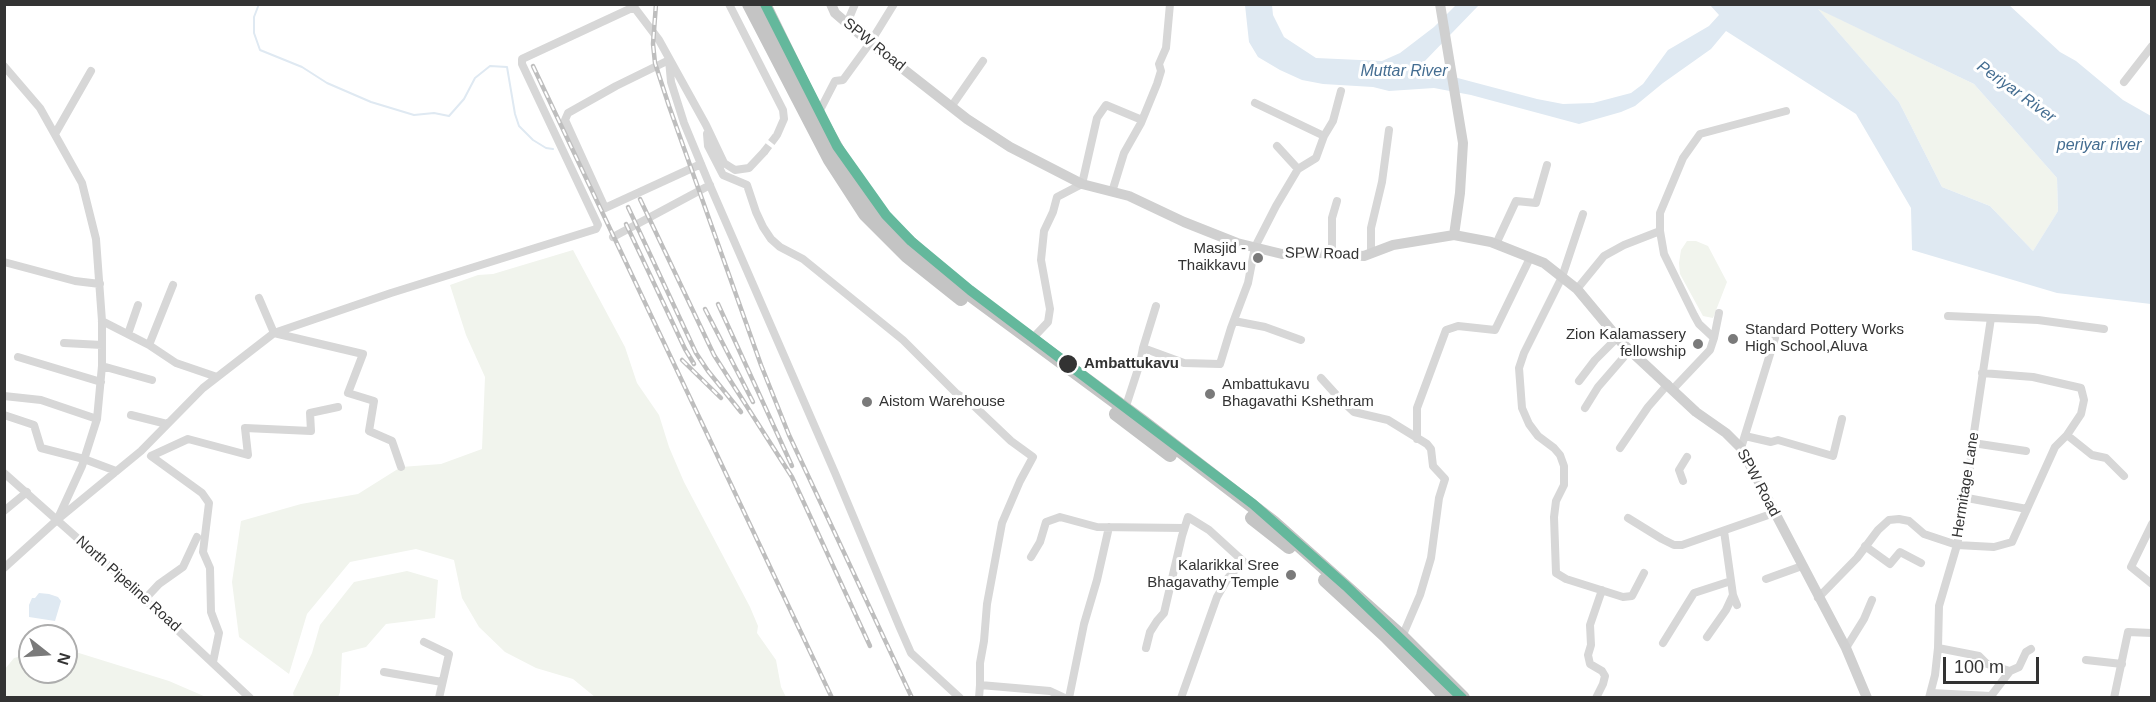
<!DOCTYPE html>
<style>
body{margin:0}
#map{position:relative;width:2156px;height:702px;overflow:hidden;background:#fff;font-family:Arial,sans-serif}
canvas{display:block}
.frame{position:absolute;inset:0;border:6px solid #333;pointer-events:none}
.north{position:absolute;left:18px;top:624px;width:60px;height:60px;box-sizing:border-box;background:#fff;border:2px solid #adadad;border-radius:50%;rotate:107deg;font-size:16px;font-weight:700;line-height:24px;text-align:center;color:#333}
.north::after{content:'';display:block;margin:auto;width:21px;height:27px;background:#7a7a7a;clip-path:polygon(50% 0,100% 100%,50% 72%,0 100%)}
.scale{position:absolute;left:1943px;top:657px;width:96px;height:27px;box-sizing:border-box;border:3px solid #333;border-top:0;padding-left:8px;font-size:18px;line-height:21px;white-space:nowrap;color:#333;-webkit-text-stroke:4px #fff;paint-order:stroke}
</style>
<div id="map">
<canvas width="2156" height="702"></canvas>
<div class="frame"></div>
<div class="north">N</div>
<div class="scale">100 m</div>
</div>
<script>
const context = document.querySelector('canvas').getContext('2d');
context.lineJoin = 'round';
function fill(path, color) {
  context.fillStyle = color;
  context.fill(path, 'evenodd');
}
function poly(rows) {
  const path = new Path2D();
  for (const r of rows) {
    path.moveTo(r[0], r[1]);
    for (let i = 2; i < r.length; i += 2) path.lineTo(r[i], r[i + 1]);
  }
  return path;
}
function stroke(path, color, width, dash) {
  context.strokeStyle = color;
  context.lineWidth = width;
  context.lineCap = dash ? 'butt' : 'round';
  context.setLineDash(dash || []);
  context.stroke(path);
}
function label(font, color, halo, rows, align = 'center') {
  context.font = font + ' Arial,sans-serif';
  context.lineWidth = 6;
  context.setLineDash([]);
  context.textBaseline = 'middle';
  context.strokeStyle = halo;
  context.fillStyle = color;
  for (const [text, x, y, turn = 0] of rows) {
    context.save();
    context.translate(x, y);
    context.rotate((+turn || 0) * Math.PI / 180);
    context.textAlign = isNaN(turn) ? turn : align;
    if (halo) context.strokeText(text, 0, 0);
    context.fillText(text, 0, 0);
    context.restore();
  }
}
fill(poly([
 [1817,8,1974,84,2057,178,2058,211,2033,251,1990,206,1942,187,1899,102],
 [1687,241,1696,241,1708,246,1727,282,1713,318,1703,316,1680,274,1679,263,1681,250],
 [573,250,625,347,637,383,659,415,669,447,684,482,750,607,758,626,757,633,776,660,781,687,786,697,595,697,573,679,536,668,505,652,479,627,462,598,454,560,416,549,350,562,307,614,289,674,239,637,232,582,241,521,301,504,358,494,401,467,441,464,482,449,485,377,466,335,450,285,478,275,493,274],
 [407,571,438,580,435,618,386,624,366,647,342,653,340,692,338,697,294,697,293,693,312,653,320,625,354,582],
 [66,649,169,681,206,697,5,697,5,669,14,658,30,654,30,672,66,672]
]), '#f1f4ed');
fill(poly([
 [1245,5,1272,5,1273,15,1284,37,1316,58,1382,61,1400,53,1434,27,1456,5,1479,5,1422,64,1435,72,1537,99,1563,104,1593,103,1631,93,1643,84,1668,50,1709,26,1719,15,1710,5,2009,5,2060,52,2076,61,2123,100,2151,116,2151,304,2057,293,1912,250,1911,208,1856,114,1726,31,1711,49,1663,83,1635,106,1621,112,1579,124,1471,95,1434,88,1389,91,1373,87,1323,84,1302,80,1280,70,1258,57,1249,42],
 [1818,9,1974,84,2057,178,2058,211,2033,251,1990,206,1942,187,1899,102],
 [39,593,49,594,58,597,61,601,55,621,29,617,29,605,32,598,35,598]
]), '#dfe9f2');
stroke(poly([
 [259,4,254,17,254,33,260,50,302,67,327,83,371,102,414,115,434,113,449,116,464,99,475,78,490,66,507,67,515,114,519,126,533,140,546,148,553,149]
]), '#dfe9f2', 2);
stroke(poly([
 [764,152,777,135]
]), '#d6d6d6', 8, [8, 4]);
stroke(poly([
 [729,4,783,110,784,119,777,135],
 [847,23,855,4],
 [4,66,40,108,82,183,96,239,102,321,102,366,97,419,82,466,59,516],
 [2124,82,2152,46],
 [1255,103,1324,136],
 [951,107,983,61],
 [818,114,835,81,843,80,870,43,894,4],
 [55,134,91,71],
 [707,134,708,146,723,175,747,185,756,212,763,227,771,239,780,247,803,259,903,340,957,394,970,402,1011,441,1033,457,1020,481,1002,523,987,604,984,641,980,663,980,685,1050,691,1065,698],
 [1277,146,1298,169],
 [701,164,605,208,565,120,568,113,616,86,669,60,671,82,684,123,708,181,835,473,900,628,911,653,960,698],
 [1112,192,1124,153,1141,123,1157,84,1161,71,1159,64,1166,48,1170,4],
 [1583,214,1562,277,1524,353,1519,368,1522,408,1529,424,1538,436,1554,448,1560,455,1564,466,1564,485,1556,501,1554,517,1556,573,1566,579,1623,597,1632,596,1644,573],
 [613,237,710,185],
 [1496,244,1516,201,1536,203,1547,165],
 [1332,253,1332,218,1337,201],
 [1371,253,1371,228,1382,182,1389,130],
 [4,262,75,281,100,284],
 [1577,289,1604,256,1624,245,1660,231],
 [259,298,274,333,363,354,348,393,374,401,369,431,392,441,401,467],
 [1948,316,2038,320,2104,329],
 [102,321,149,345,176,363,217,377],
 [1234,321,1265,327,1301,340],
 [128,334,138,305],
 [1714,338,1719,313],
 [1031,340,1048,322,1050,309,1041,260,1044,231,1053,212,1057,197,1082,184,1097,118,1106,105,1142,120],
 [64,343,102,345],
 [149,345,173,285],
 [1143,348,1156,306],
 [18,357,101,382],
 [102,366,152,380],
 [1321,378,1340,399,1354,412,1388,420,1427,444,1431,449,1433,466,1445,479,1439,498,1431,558,1420,595,1402,637],
 [1579,381,1595,360,1618,337],
 [1673,389,1710,350,1714,338,1699,324,1694,315,1664,254,1660,231,1660,213,1683,158,1700,134,1786,111],
 [4,396,41,400,97,419],
 [1585,408,1598,387,1630,350],
 [1125,409,1140,363,1143,348,1184,363,1220,364,1231,328,1248,283,1255,247,1276,206,1298,169,1316,158,1324,136,1333,121,1341,91],
 [4,415,34,425,41,448,84,459,116,471],
 [131,415,167,424],
 [2067,435,2092,455,2106,458,2124,476],
 [1745,436,1771,442,1778,440,1833,456,1842,419],
 [1417,439,1417,408,1446,330,1458,326,1495,330,1530,258],
 [1973,443,2026,451],
 [1620,448,1648,407,1668,384],
 [1741,448,1775,338],
 [4,473,120,576,250,698],
 [1683,481,1679,470,1687,457],
 [1967,498,2027,509],
 [4,511,27,492],
 [1628,518,1662,539,1674,545,1682,545,1774,513],
 [2152,524,2131,567,2152,584],
 [1724,531,1733,595,1737,605],
 [1865,546,1890,564,1900,552,1921,563],
 [1031,557,1040,542,1046,522,1060,517,1097,527,1184,528],
 [4,568,57,520,141,451,203,388,274,333,391,293,596,229,598,225,522,64,522,59,634,7,659,40,706,125,724,163,735,170,749,168,764,152],
 [1766,579,1802,566],
 [1818,598,1857,558,1878,530,1889,520,1899,519,1909,521,1924,534,1957,545,1967,498,1972,446,1991,318],
 [145,599,159,584,183,567,197,537],
 [1707,637,1726,610,1733,595],
 [424,642,449,654,439,698],
 [1663,643,1694,593,1731,581],
 [1146,648,1150,632,1157,621,1164,613,1182,536,1188,517,1209,530,1243,561,1228,578,1217,597,1181,698],
 [1846,648,1864,619,1872,600],
 [1938,648,1979,656,1987,664,2010,671],
 [2086,660,2122,664],
 [213,662,219,633,211,612,210,568,203,552,209,503,202,493,151,456,188,439,248,455,245,428,311,431,310,413,338,407],
 [384,672,442,682],
 [1931,693,1991,696,2010,671,2019,667,2026,652,2031,649],
 [979,698,980,685],
 [1069,698,1084,624,1097,580,1109,527],
 [1596,698,1603,684,1605,676,1602,671,1590,664,1588,655,1591,645,1590,625,1602,590],
 [1929,698,1935,675,1938,648,1939,606,1957,545,1994,547,2012,542,2055,447,2067,435,2081,414,2084,400,2081,388,2033,377,1982,373],
 [2114,698,2128,632,2152,633]
]), '#d7d7d7', 8);
stroke(poly([
 [831,4,835,13,870,43,967,119,1010,147,1082,184,1129,196,1184,222,1237,243,1282,254,1308,252,1364,256,1393,245,1454,235,1491,242,1544,263,1577,289,1622,343,1696,412,1726,433,1741,448,1846,648,1867,698],
 [1440,4,1463,143,1460,193,1454,235]
]), '#d0d0d0', 10);
stroke(poly([
 [749,4,830,160,865,214,907,256,961,299],
 [764,4,820,119,842,158,860,188,878,212,899,233,956,284,1143,422,1273,522,1402,637,1463,698],
 [1116,414,1170,455],
 [1252,518,1289,547],
 [1325,580,1386,636,1447,698]
]), '#c4c4c4', 14);
const rail = poly([
 [656,4,653,44,655,63,669,106,761,365,789,435,912,698],
 [533,66,832,698],
 [640,199,714,355,792,477,870,646],
 [628,207,696,353,708,371,741,412],
 [626,224,685,349,694,364],
 [718,304,792,466],
 [705,309,753,402],
 [682,360,721,398]
]);
stroke(rail, '#bebebe', 4.5);
stroke(rail, '#fff', 2, [7]);
stroke(poly([
 [765,4,837,146,886,215,911,241,970,290,1253,504,1346,586,1462,698]
]), '#64b89c', 10);
for (const [x, y, r, color] of [
 [1258,258,6,"#7a7a7a"],
 [1733,339,6,"#7a7a7a"],
 [1698,344,6,"#7a7a7a"],
 [1068,364,10,"#333"],
 [1210,394,6,"#7a7a7a"],
 [867,402,6,"#7a7a7a"],
 [1291,575,6,"#7a7a7a"]
]) {
  const dot = new Path2D();
  dot.arc(x, y, r, 0, 2 * Math.PI);
  context.fillStyle = color;
  context.fill(dot);
  stroke(dot, '#fff', 2);
}
label('15px', '#333', '#fff', [
 ["SPW Road",874,45,39],
 ["SPW Road",1322,254,1],
 ["SPW Road",1758,483,62],
 ["Hermitage Lane",1966,485,-81],
 ["North Pipeline Road",128,584,42]
]);
label('15px', '#333', '#fff', [
 ["Masjid -",1246,249],
 ["Thaikkavu",1246,266],
 ["Standard Pottery Works",1745,330,"left"],
 ["High School,Aluva",1745,347,"left"],
 ["Zion Kalamassery",1686,335],
 ["fellowship",1686,352],
 ["Ambattukavu",1222,385,"left"],
 ["Bhagavathi Kshethram",1222,402,"left"],
 ["Aistom Warehouse",879,402,"left"],
 ["Kalarikkal Sree",1279,566],
 ["Bhagavathy Temple",1279,583]
], 'right');
label('bold 15px', '#333', '#fff', [
 ["Ambattukavu",1084,364]
], 'left');
label('italic 16px', '#446d91', '#fff', [
 ["Muttar River",1404,72],
 ["Periyar River",2016,92,36],
 ["periyar river",2099,146]
]);
</script>
